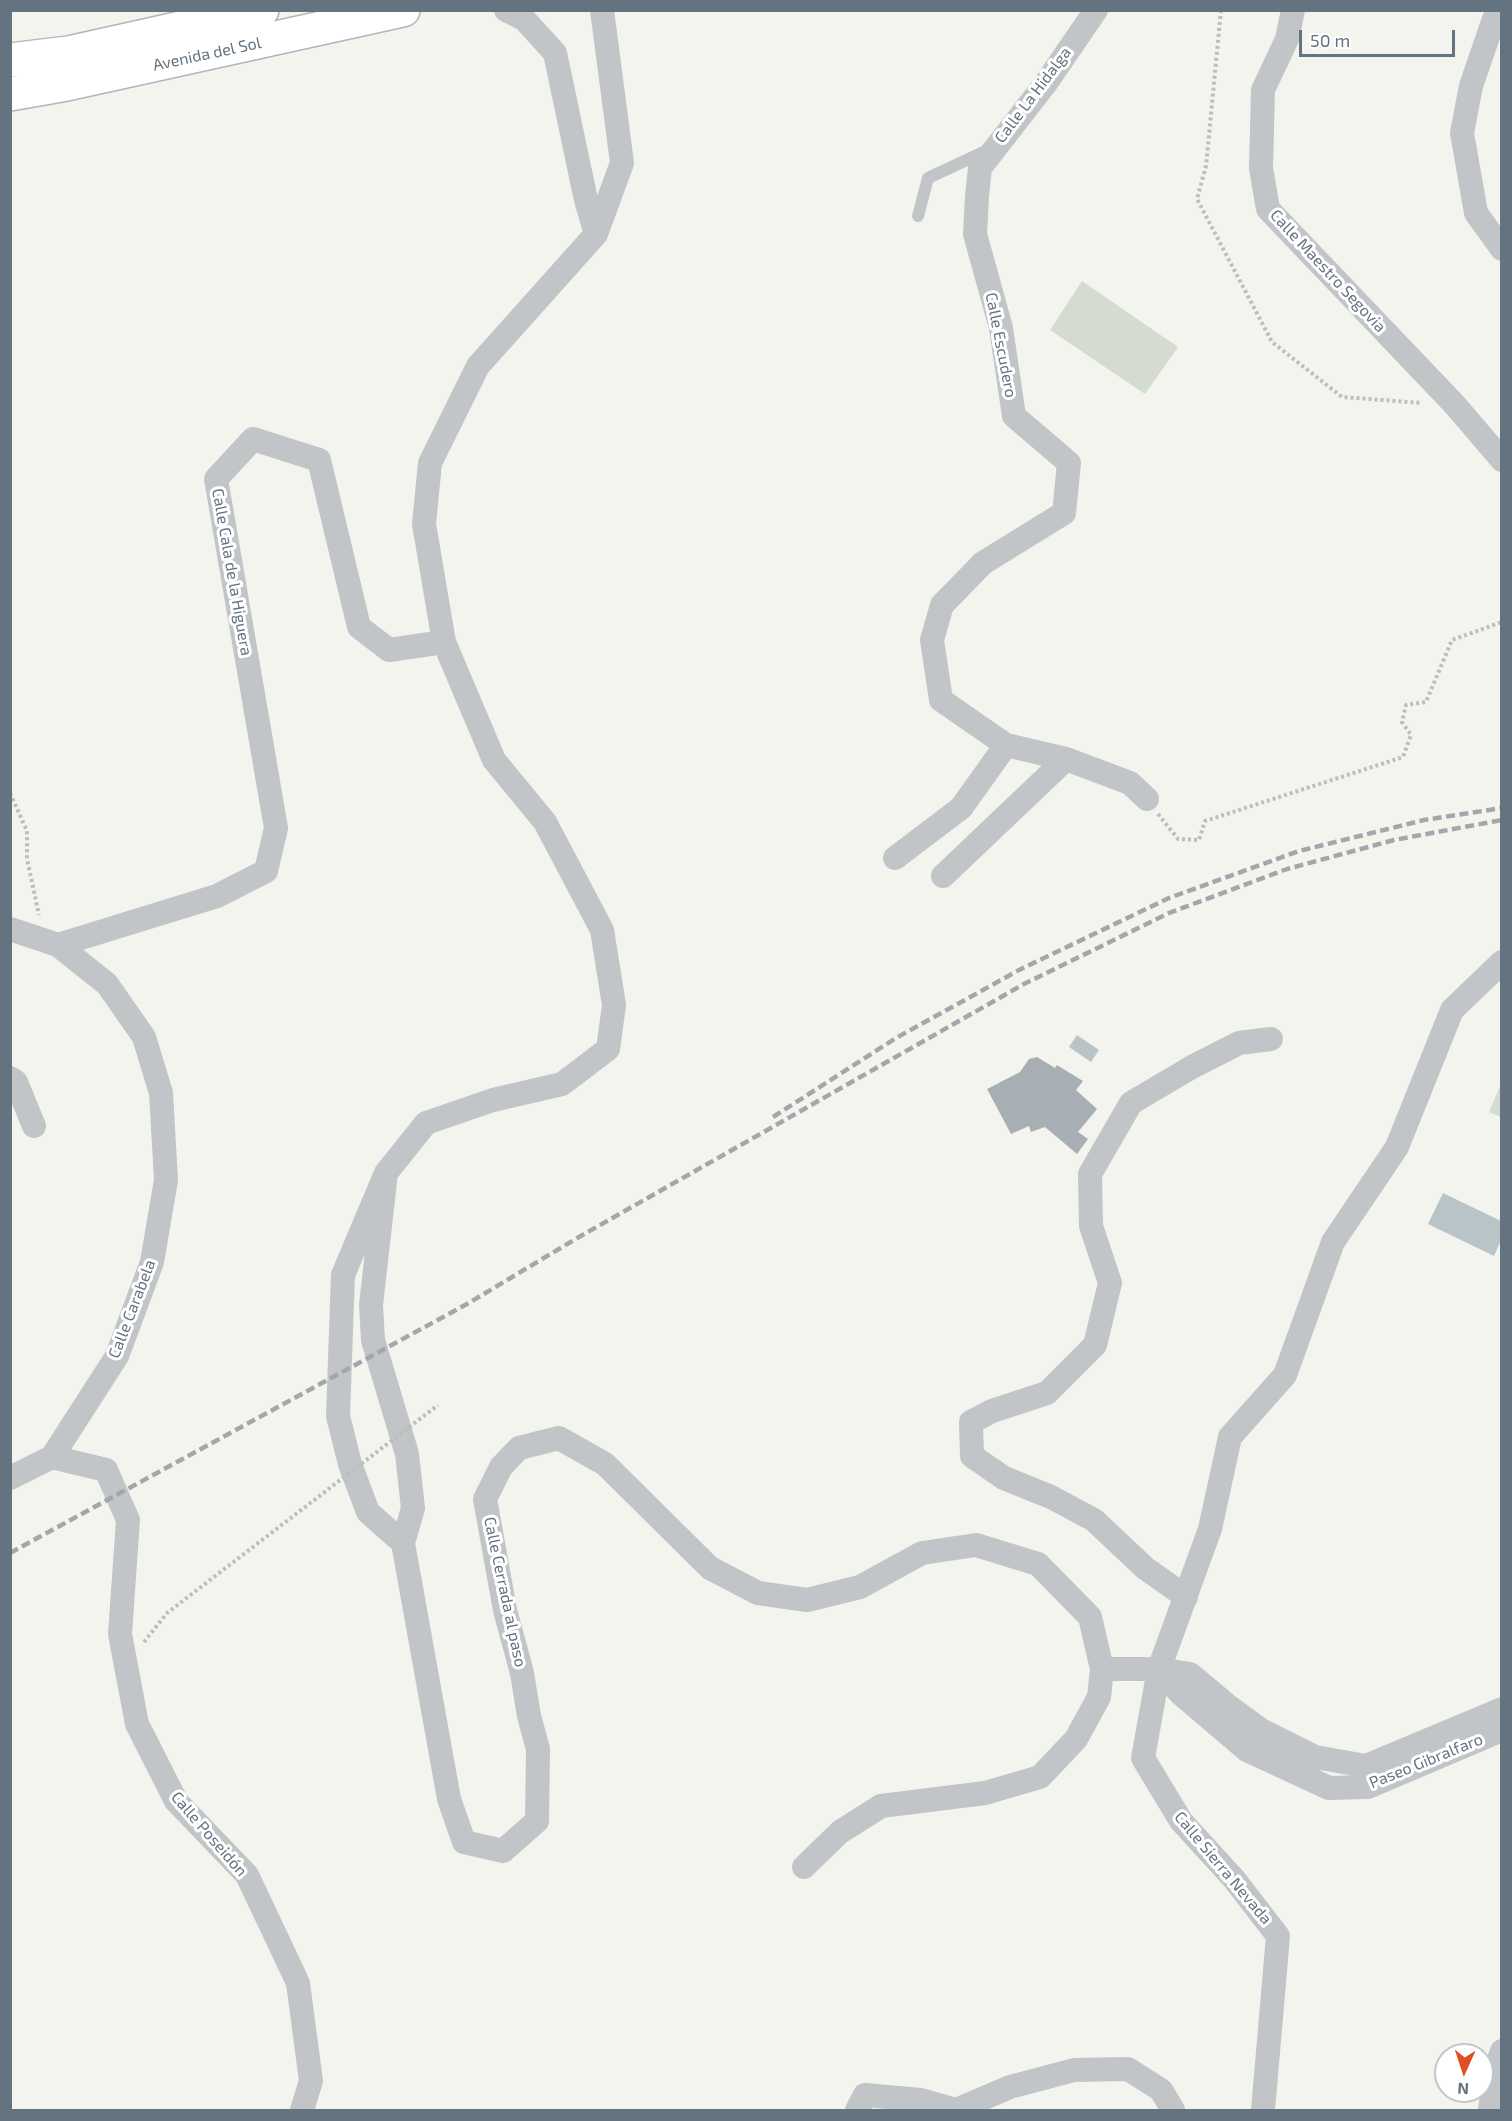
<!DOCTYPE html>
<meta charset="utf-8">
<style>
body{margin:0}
#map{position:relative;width:1512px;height:2121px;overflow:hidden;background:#f4f4ef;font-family:"Exo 2",sans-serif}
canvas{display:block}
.frame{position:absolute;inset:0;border:12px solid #637380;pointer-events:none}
.north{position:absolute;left:1434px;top:2043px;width:60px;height:60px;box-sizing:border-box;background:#fff;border:2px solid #c1c7cc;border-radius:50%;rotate:183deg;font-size:16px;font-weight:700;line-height:24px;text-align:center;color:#637380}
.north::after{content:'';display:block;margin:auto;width:21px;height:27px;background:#e04f23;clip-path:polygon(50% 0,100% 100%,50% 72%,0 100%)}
.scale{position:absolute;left:1299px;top:30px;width:156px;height:27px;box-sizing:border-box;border:3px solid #637380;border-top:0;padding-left:8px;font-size:18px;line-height:21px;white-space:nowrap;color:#637380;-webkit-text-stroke:4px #fff;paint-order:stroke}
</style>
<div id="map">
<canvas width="1512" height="2121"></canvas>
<div class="frame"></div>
<div class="north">N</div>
<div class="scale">50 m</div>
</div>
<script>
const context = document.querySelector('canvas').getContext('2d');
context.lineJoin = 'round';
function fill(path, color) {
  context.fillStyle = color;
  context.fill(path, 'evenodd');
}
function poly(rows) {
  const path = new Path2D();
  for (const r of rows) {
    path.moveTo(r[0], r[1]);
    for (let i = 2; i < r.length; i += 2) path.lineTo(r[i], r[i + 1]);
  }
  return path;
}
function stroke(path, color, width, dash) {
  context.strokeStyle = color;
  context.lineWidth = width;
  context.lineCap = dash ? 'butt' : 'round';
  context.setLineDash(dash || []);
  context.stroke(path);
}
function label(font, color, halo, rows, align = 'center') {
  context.font = font + ' "Exo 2",sans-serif';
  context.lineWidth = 6;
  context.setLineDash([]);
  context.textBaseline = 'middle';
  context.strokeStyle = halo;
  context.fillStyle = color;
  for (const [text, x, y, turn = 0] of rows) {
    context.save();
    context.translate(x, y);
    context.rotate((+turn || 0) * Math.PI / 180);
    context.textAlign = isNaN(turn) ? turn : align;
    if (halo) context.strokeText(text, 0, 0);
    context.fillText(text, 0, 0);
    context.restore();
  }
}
fill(poly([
 [1082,281,1178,347,1145,394,1050,330],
 [1501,1084,1502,1117,1501,1117,1489,1112]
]), '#d4dbd1');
fill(poly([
 [1077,1035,1099,1050,1091,1062,1069,1047],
 [1443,1193,1501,1221,1501,1240,1494,1256,1428,1224]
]), '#b9c4c9');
fill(poly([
 [1037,1057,1055,1068,1057,1065,1083,1081,1076,1090,1097,1109,1078,1132,1088,1139,1077,1154,1045,1127,1031,1132,1029,1126,1011,1134,987,1089,1020,1072,1029,1059]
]), '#a7afb4');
const primary = poly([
 [10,60,68,53,262,10],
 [10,94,67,84,403,10]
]);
stroke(primary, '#b2b6ba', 36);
stroke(poly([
 [1221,10,1206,166,1197,199,1272,342,1342,397,1422,403],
 [10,793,27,831,27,859,39,915],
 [1158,814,1178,839,1199,840,1205,821,1403,757,1411,735,1402,722,1406,705,1426,702,1452,640,1502,622]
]), '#bbbdbf', 4, [3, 3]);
stroke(poly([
 [918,216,928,178,988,150]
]), '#c1c5c8', 12);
stroke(poly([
 [506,10,524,19,555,53,586,200,596,234],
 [1096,10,1046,83,980,168,977,196,975,234,1001,328,1014,416,1069,463,1064,513,983,563,942,605,932,640,941,700,1006,745,1066,759,1130,783,1147,799],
 [1293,10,1287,39,1263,90,1261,168,1268,209,1455,405,1502,460],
 [1499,10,1494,19,1471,86,1462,133,1476,213,1502,249],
 [895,858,961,808,1006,745],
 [943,876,1066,759],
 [10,929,58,945,107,984,144,1037,161,1093,166,1180,152,1262,117,1356,52,1457],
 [58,945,217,896,266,871,276,828,216,479,253,439,319,460,359,627,389,650,444,642],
 [10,1078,16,1082,34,1126],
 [386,1173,371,1305,373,1340,407,1454,413,1508,403,1543,449,1799,464,1842,503,1851,537,1821,538,1749,529,1716,522,1673,505,1610,485,1499,501,1467,519,1448,559,1438,605,1464,710,1568,758,1593,807,1600,860,1587,922,1553,976,1545,1038,1564,1090,1617,1102,1669,1099,1697,1076,1739,1040,1777,985,1793,881,1806,840,1832,804,1867],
 [52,1457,106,1470,128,1520,120,1634,137,1724,176,1801,247,1875,298,1983,311,2081,302,2110],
 [10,1478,52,1457],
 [403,1543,368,1512,350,1464,338,1416,343,1275,386,1173,426,1123,493,1100,562,1084,608,1049,614,1005,602,930,545,822,494,760,444,642,424,524,430,463,478,366,596,234,622,163,602,10],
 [1186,1597,1145,1568,1094,1520,1051,1497,1004,1478,972,1456,971,1422,992,1411,1047,1393,1095,1345,1110,1283,1091,1226,1090,1174,1131,1103,1192,1067,1239,1043,1271,1039],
 [1102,1669,1159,1669],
 [1502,1709,1366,1766,1315,1757,1261,1730,1228,1706,1190,1674,1159,1669,1180,1693,1247,1750,1329,1788,1368,1787,1502,1730],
 [857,2110,865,2095,921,2100,956,2110,1010,2087,1074,2070,1128,2069,1161,2090,1173,2110],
 [1263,2110,1278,1936,1234,1879,1181,1821,1143,1758,1159,1669,1210,1529,1230,1437,1285,1375,1333,1242,1397,1147,1452,1010,1502,962],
 [1490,2110,1495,2071,1502,2051]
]), '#c1c5c8', 24);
stroke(primary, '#fff', 33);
stroke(poly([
 [773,1117,896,1038,1021,969,1169,898,1299,851,1424,820,1502,808],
 [10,1553,467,1304,579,1237,1024,984,1169,913,1287,869,1394,840,1502,820]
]), '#a2a7ac', 4.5, [9, 4.5]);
stroke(poly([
 [144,1642,167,1613,438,1405]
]), '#bbbdbf', 4, [3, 3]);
label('16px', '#637380', '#fff', [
 ["Avenida del Sol",207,54,-12],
 ["Calle La Hidalga",1033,95,-53],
 ["Calle Maestro Segovia",1328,271,47],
 ["Calle Escudero",1001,345,79],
 ["Calle Cala de la Higuera",232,572,80],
 ["Calle Carabela",132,1309,-69],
 ["Calle Cerrada al paso",505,1592,78],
 ["Paseo Gibralfaro",1426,1761,-22],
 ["Calle Poseidón",209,1834,49],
 ["Calle Sierra Nevada",1223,1868,50]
]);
</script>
